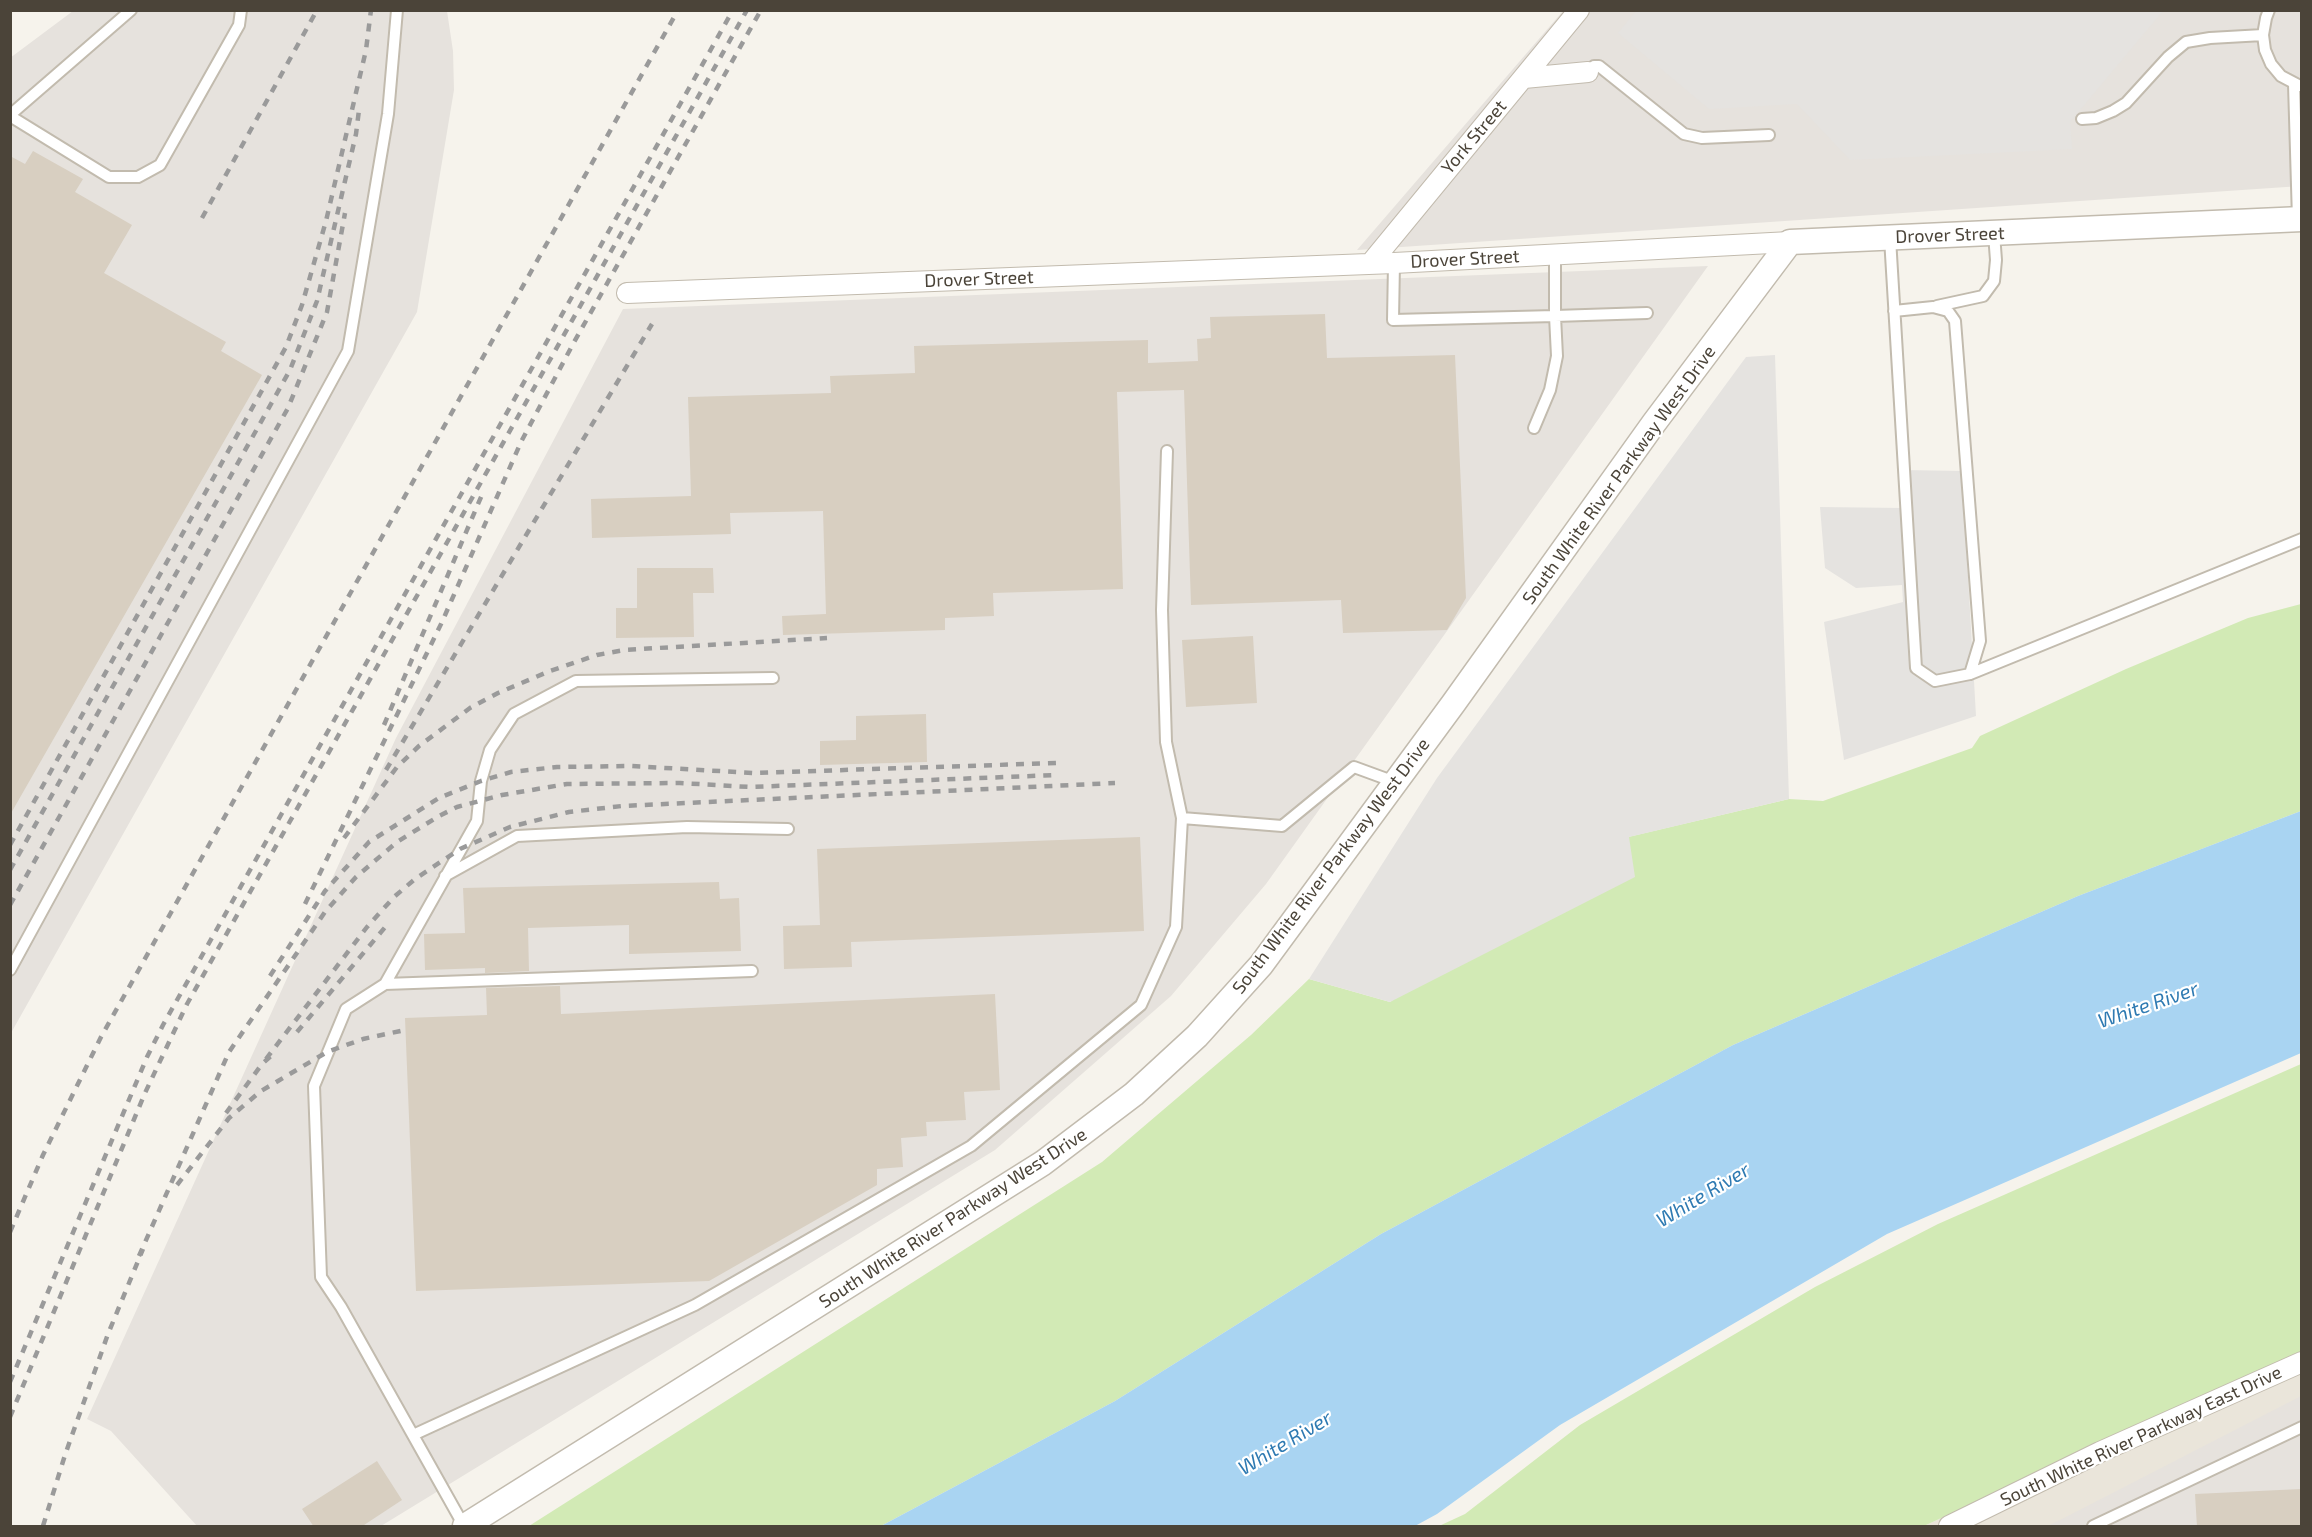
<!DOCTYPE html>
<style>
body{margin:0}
#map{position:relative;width:2312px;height:1537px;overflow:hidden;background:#f6f3ec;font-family:"Exo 2",sans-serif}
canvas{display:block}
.frame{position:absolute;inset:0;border:12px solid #4b4439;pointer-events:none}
</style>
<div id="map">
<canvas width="2312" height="1537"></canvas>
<div class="frame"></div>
</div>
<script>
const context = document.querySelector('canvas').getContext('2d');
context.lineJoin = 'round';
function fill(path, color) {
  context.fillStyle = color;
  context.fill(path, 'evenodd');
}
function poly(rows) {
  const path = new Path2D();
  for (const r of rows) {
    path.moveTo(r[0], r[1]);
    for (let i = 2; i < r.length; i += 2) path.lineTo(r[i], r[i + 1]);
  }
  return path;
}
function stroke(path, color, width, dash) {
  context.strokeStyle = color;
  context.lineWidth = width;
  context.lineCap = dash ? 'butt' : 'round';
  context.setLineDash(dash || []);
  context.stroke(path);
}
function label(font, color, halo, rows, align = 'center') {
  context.font = font + ' "Exo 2",sans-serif';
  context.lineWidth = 4.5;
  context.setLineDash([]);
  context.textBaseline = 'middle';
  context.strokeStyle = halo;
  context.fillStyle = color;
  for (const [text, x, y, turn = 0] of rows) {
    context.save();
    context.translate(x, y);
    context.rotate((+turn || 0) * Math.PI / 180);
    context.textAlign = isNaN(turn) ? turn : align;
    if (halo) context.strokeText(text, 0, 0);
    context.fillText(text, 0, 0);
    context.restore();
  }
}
fill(poly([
 [2301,1352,2301,1526,1924,1526]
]), '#eae5da');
fill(poly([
 [73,11,447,11,453,51,454,90,417,312,11,1033,10,58],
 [1563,11,2301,11,2301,186,1357,250],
 [1708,266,1266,884,1171,996,995,1150,381,1526,197,1526,111,1431,87,1419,396,738,623,309],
 [2301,1396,2301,1526,2047,1526,2062,1519]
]), '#e6e2dd');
fill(poly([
 [2301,604,2301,811,2078,896,1733,1045,1381,1234,1115,1401,881,1526,529,1526,1102,1162,1251,1035,1309,979,1390,1002,1628,837,1789,799,1823,801,1972,748,1980,736,2126,669,2248,618],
 [2301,1064,2301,1352,1924,1526,1439,1526,1465,1514,1580,1425,1815,1287,1938,1224]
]), '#d2eab5');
fill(poly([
 [1636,11,1636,10,2163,11,2070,122,2072,149,1850,160,1797,104,1709,109,1618,33],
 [1775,355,1789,799,1629,837,1635,877,1390,1002,1309,979,1437,778,1746,357],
 [1902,470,1962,471,1976,716,1844,760,1824,622,1903,602,1902,585,1856,588,1825,568,1820,507,1902,508]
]), '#e5e3e0');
fill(poly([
 [2301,811,2301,1053,1887,1234,1560,1425,1437,1514,1415,1526,881,1526,1115,1401,1381,1234,1733,1045,2078,896]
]), '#a9d4f2');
fill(poly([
 [33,151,83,179,75,192,132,225,104,273,226,342,221,351,262,375,10,815,10,156,25,164],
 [1325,314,1327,358,1455,355,1466,598,1447,630,1343,633,1341,600,1191,605,1184,390,1117,392,1123,589,993,593,994,616,945,618,945,630,783,635,782,616,826,614,823,511,730,513,731,534,592,538,591,499,691,496,688,397,831,393,830,376,915,373,914,346,1148,340,1148,363,1198,361,1197,339,1211,338,1210,317],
 [637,568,713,568,714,593,693,593,694,637,616,638,616,608,637,608],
 [1253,636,1257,703,1186,707,1182,640],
 [926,714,927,762,820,765,820,741,856,740,856,716],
 [1140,837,1144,931,851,942,852,967,784,969,783,926,820,925,817,849],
 [719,882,720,899,739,898,741,951,629,954,629,925,528,928,529,971,485,973,485,968,425,970,424,934,465,933,463,888],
 [560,986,561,1014,995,994,1000,1090,964,1092,966,1120,926,1122,927,1136,901,1138,903,1167,877,1169,877,1185,709,1281,416,1291,405,1018,487,1015,486,988],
 [377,1461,402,1500,361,1527,314,1527,302,1509],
 [2301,1489,2301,1527,2197,1527,2195,1494]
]), '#d8cfc1');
const service = poly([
 [2269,10,2266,18,2263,35,2265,50,2271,64,2281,76,2300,86],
 [1588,72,1594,66,1599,66,1684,134,1702,138,1769,135],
 [2294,84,2298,219],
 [10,115,131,10],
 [10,116,109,177,138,177,160,165,239,25,241,10],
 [2082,119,2096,118,2113,111,2126,103,2168,57,2186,42,2210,38,2263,35],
 [1890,238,1916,668,1935,681,1970,674,2302,539],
 [1394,263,1393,320,1555,316,1555,255],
 [1937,306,1983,296,1994,281,1996,260,1994,234],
 [1894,311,1933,307,1948,311,1955,321,1980,641,1970,674],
 [1534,428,1550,390,1557,356,1555,316,1647,313],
 [1167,451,1162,610,1166,742,1182,818],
 [445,876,517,836,687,827,788,829],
 [10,970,348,351,388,114,397,10],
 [385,984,752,971],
 [413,1435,695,1305,971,1146,1141,1005,1176,927,1182,818,1282,826,1354,767,1395,782],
 [464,1526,341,1307,321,1277,314,1086,346,1009,385,984,477,821,481,781,490,750,514,714,576,681,773,678],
 [2093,1526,2302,1427]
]);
const minor = poly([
 [1524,78,1588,72],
 [1370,264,1579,10],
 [627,293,1394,263,1790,242],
 [1949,1526,2100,1452,2302,1362]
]);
const tertiary = poly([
 [465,1526,1043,1163,1134,1094,1197,1036,1261,965,1453,704,1654,423,1790,242,2302,219]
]);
stroke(service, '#c2bbae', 14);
stroke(minor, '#c2bbae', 22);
stroke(tertiary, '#c2bbae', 27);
stroke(service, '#fff', 10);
stroke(minor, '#fff', 20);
stroke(tertiary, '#fff', 24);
stroke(poly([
 [202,218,317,10],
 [384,725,484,490],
 [386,770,652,324],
 [344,838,397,767,419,746,470,708,498,693,550,671,597,655,624,650,827,638],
 [10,845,286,347,302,305,326,221,366,50,371,10],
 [10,870,290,370,317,301,356,134,359,110],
 [305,904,442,622,521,442,573,344,761,10],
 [10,905,288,408,327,312,345,213],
 [270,976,325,891,369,842,439,798,481,781,511,772,557,767,631,766,753,773,1057,763],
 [297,1032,387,925],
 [266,1059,367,927,394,897,415,879,460,849,510,827,569,812,622,806,1115,783],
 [226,1113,262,1064,272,1055],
 [177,1185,229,1118,261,1091,327,1052,363,1039,405,1030],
 [10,1232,43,1155,101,1037,678,10],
 [139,1256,229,1052,290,963,325,912,356,877,397,842,439,816,457,807,502,795,567,784,680,783,750,787,1057,775],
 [10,1382,147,1057,163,1025,733,10],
 [10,1417,145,1093,187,1004,747,10],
 [43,1526,65,1455,108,1334,143,1249]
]), '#9a9a9a', 4.5, [8, 8]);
label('18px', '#4b4439', '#fff', [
 ["York Street",1474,137,-50],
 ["Drover Street",1950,235,-2],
 ["Drover Street",1465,259,-3],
 ["Drover Street",979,279,-2],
 ["South White River Parkway West Drive",1619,475,-54],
 ["South White River Parkway West Drive",1331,866,-53],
 ["South White River Parkway West Drive",953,1218,-33],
 ["South White River Parkway East Drive",2141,1436,-25]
]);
label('italic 20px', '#2e7ab2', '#fff', [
 ["White River",2148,1005,-19],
 ["White River",1703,1195,-31],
 ["White River",1285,1443,-31]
]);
</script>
